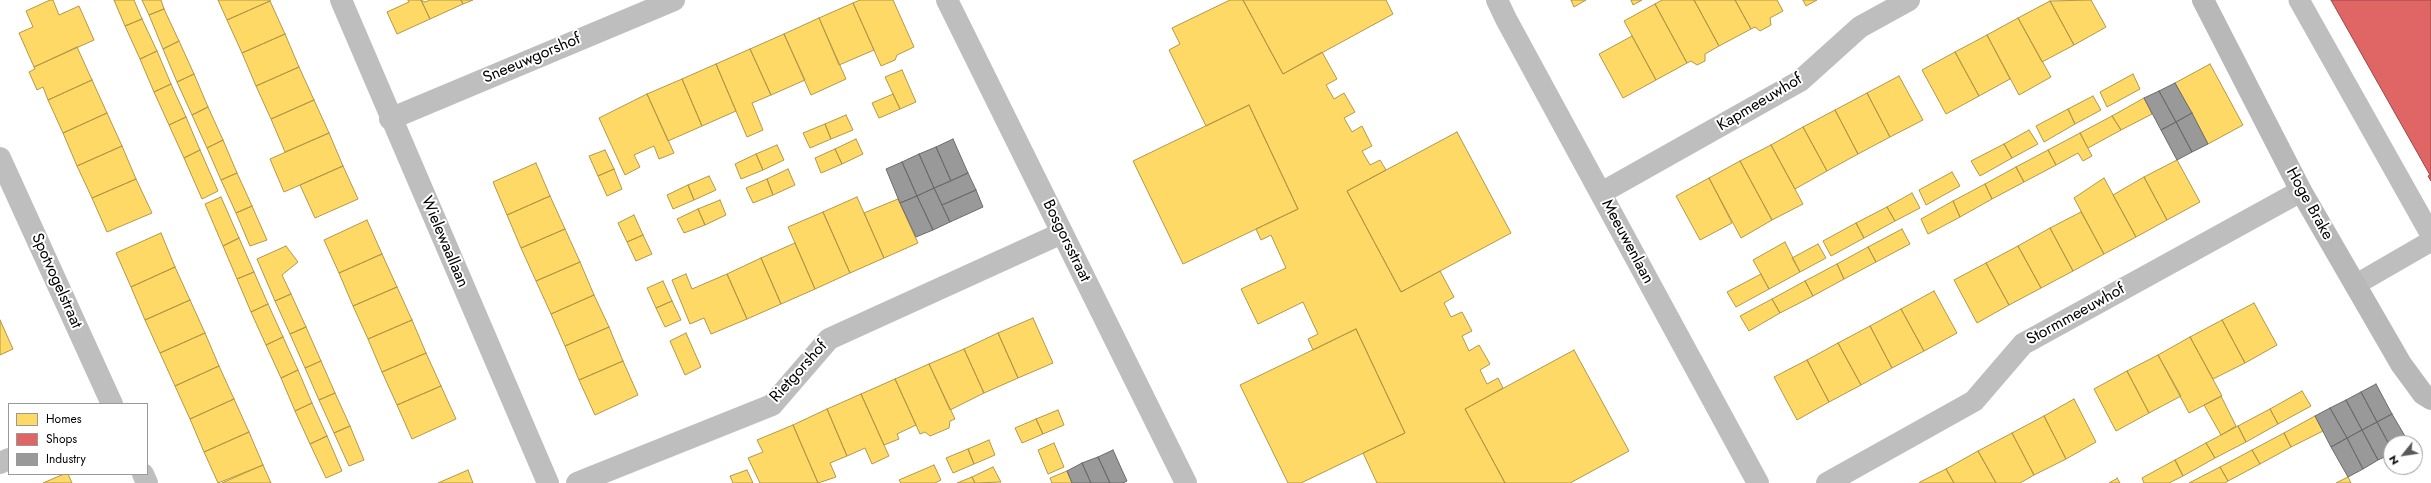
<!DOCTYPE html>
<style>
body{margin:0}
#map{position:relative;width:2431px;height:483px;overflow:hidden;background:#fff;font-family:Jost,sans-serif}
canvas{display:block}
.legend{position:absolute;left:8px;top:403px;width:140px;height:72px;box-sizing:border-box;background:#fff;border:1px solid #999;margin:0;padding:5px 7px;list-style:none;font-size:12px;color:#000}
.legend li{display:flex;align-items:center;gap:8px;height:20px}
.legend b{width:20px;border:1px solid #999}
.north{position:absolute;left:2383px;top:435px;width:40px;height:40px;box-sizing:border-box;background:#fff;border:1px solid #999;border-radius:50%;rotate:240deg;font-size:11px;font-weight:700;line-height:16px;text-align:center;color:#000}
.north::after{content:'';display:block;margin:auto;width:14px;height:18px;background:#595959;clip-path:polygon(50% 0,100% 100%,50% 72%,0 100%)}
</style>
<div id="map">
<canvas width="2431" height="483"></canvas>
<ul class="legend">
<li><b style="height:11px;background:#ffd966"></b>Homes</li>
<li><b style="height:11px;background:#e06666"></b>Shops</li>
<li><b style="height:11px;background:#999"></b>Industry</li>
</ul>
<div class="north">N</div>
</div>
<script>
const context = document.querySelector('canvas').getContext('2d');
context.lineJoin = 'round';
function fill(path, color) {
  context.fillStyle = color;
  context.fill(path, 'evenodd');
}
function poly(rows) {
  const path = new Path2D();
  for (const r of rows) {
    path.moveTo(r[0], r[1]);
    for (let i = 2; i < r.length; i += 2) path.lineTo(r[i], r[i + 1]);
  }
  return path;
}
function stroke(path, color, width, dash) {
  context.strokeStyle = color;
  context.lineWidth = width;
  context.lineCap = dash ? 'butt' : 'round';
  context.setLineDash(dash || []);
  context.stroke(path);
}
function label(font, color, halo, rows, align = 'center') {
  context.font = font + ' Jost,sans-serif';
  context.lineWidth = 4;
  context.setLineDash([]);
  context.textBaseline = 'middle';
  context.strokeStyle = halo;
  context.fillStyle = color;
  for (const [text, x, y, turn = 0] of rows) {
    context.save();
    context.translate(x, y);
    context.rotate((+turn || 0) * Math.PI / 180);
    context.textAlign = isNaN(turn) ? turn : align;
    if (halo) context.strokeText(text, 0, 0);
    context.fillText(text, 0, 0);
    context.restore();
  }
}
const homes = poly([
 [50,0,53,0,59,15,79,6,94,40,34,67,19,33,33,27,26,11,50,0],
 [114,0,134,0,142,19,125,26,114,0],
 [142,0,161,0,164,9,149,15,142,0],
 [218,0,270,0,270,1,227,20,218,0],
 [408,0,421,0,430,19,397,34,387,12,409,2,408,0],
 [421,0,425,2,430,0,461,0,463,4,430,19,421,0],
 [461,0,473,0,463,4,461,0],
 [860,0,893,0,914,47,897,55,895,60,881,66,853,3,860,0],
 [1230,0,1243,0,1283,74,1322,52,1337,79,1326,85,1334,99,1344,93,1355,112,1344,118,1352,132,1362,126,1372,146,1362,151,1370,165,1380,160,1386,170,1347,191,1401,292,1440,271,1454,297,1444,303,1451,317,1462,312,1472,331,1462,336,1469,351,1479,345,1490,364,1480,370,1487,384,1498,378,1503,388,1465,409,1505,483,1377,483,1363,453,1405,433,1356,329,1313,350,1308,339,1318,334,1303,302,1258,324,1241,289,1286,268,1271,235,1261,240,1256,229,1298,209,1249,105,1206,126,1169,50,1180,44,1172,28,1230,0],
 [1243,0,1386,0,1393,14,1283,74,1243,0],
 [1571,0,1586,0,1574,7,1571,0],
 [1631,0,1642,0,1633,5,1631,0],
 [1662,0,1694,0,1719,46,1705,54,1705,61,1697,65,1691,61,1687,63,1655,4,1662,0],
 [1694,0,1735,0,1751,29,1719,46,1694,0],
 [1735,0,1777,0,1783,11,1770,18,1771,25,1760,31,1755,27,1751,29,1735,0],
 [1803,0,1817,0,1806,6,1803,0],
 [2091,0,2106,27,2074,45,2050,1,2091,0],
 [270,1,285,34,242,53,227,20,270,1],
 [2050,1,2074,45,2042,62,2018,18,2050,1],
 [853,3,874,50,839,65,819,18,853,3],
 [1655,4,1687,63,1656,80,1624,21,1655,4],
 [164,9,179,41,163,49,149,15,164,9],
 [819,18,846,79,811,95,784,34,819,18],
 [2018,18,2051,77,2019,95,1987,35,2018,18],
 [142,19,157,51,140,59,125,26,142,19],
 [285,34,299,67,256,86,242,53,285,34],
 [784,34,805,80,771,95,750,49,784,34],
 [1987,35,2010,79,1979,96,1955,52,1987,35],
 [1632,36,1656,80,1623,98,1599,54,1632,36],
 [179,41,194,74,177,82,163,49,179,41],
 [77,47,92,80,48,100,43,87,37,90,29,72,35,69,34,67,77,47],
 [750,49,771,95,752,103,763,130,747,137,716,64,750,49],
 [157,51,171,84,154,92,140,59,157,51],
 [1955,52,1979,96,1946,114,1922,70,1955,52],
 [716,64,736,111,702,126,682,79,716,64],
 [2210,64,2243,125,2208,144,2175,83,2210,64],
 [299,67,314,100,271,119,256,86,299,67],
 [902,70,916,102,900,109,885,77,902,70],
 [194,74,208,107,192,115,177,82,194,74],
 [2133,74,2140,89,2107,107,2100,92,2133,74],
 [1899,76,1923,120,1890,137,1867,93,1899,76],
 [682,79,702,126,668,141,647,94,682,79],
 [92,80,107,113,63,133,48,100,92,80],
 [171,84,186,117,169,125,154,92,171,84],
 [1867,93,1890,137,1858,154,1835,110,1867,93],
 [647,94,674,153,659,159,654,146,634,155,640,167,625,175,599,118,647,94],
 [893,94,900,109,879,118,872,103,893,94],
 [2093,96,2101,110,2075,124,2068,109,2093,96],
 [2144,98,2152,114,2121,130,2112,116,2144,98],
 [314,100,329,133,285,152,271,119,314,100],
 [1249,105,1298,209,1183,264,1133,161,1249,105],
 [208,107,223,140,207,148,192,115,208,107],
 [2068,109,2075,124,2044,142,2036,126,2068,109],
 [1835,110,1858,154,1827,171,1803,127,1835,110],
 [107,113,122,146,77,166,63,133,107,113],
 [846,115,853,130,831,139,825,124,846,115],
 [2112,116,2121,130,2088,148,2080,133,2112,116],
 [186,117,200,150,184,158,169,125,186,117],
 [825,124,831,139,810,148,803,133,825,124],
 [1803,127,1827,171,1795,189,1771,145,1803,127],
 [2029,130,2038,144,2012,158,2004,144,2029,130],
 [1457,132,1511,233,1401,292,1347,191,1457,132],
 [329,133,343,166,284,192,270,159,329,133],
 [2080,133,2092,156,2083,161,2078,153,2056,165,2048,150,2080,133],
 [856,139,863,154,842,164,835,149,856,139],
 [223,140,237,173,221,180,207,148,223,140],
 [2004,144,2012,158,1980,176,1971,161,2004,144],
 [777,145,784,160,763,170,756,154,777,145],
 [1771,145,1803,204,1772,220,1740,161,1771,145],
 [122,146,136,179,92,198,77,166,122,146],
 [835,149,842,164,821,173,815,158,835,149],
 [200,150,218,191,202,199,184,158,200,150],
 [605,150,614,169,598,176,589,156,605,150],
 [2048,150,2056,165,2024,182,2016,167,2048,150],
 [756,154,763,170,741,179,735,164,756,154],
 [2177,160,2200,202,2167,220,2144,177,2177,160],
 [1740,161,1772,220,1741,238,1709,178,1740,161],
 [536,163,550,196,507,215,493,182,536,163],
 [343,166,358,199,315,218,300,185,343,166],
 [2016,167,2024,182,1992,199,1985,184,2016,167],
 [614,169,622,189,607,196,598,176,614,169],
 [788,169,795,185,773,195,767,179,788,169],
 [1952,172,1960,186,1926,205,1919,190,1952,172],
 [237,173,252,206,236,213,221,180,237,173],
 [709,176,716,190,694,200,688,185,709,176],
 [2144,177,2167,220,2136,237,2113,195,2144,177],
 [1709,178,1732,223,1700,240,1676,196,1709,178],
 [2104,178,2136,237,2104,254,2074,198,2104,178],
 [136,179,152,213,107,232,92,198,136,179],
 [767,179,773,195,753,203,746,188,767,179],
 [1985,184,1992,199,1960,217,1953,201,1985,184],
 [688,185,694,200,673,209,667,195,688,185],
 [1912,193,1920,208,1895,221,1887,207,1912,193],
 [550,196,565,229,521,248,507,215,550,196],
 [221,197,239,238,223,246,205,204,221,197],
 [857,197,884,258,850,273,823,212,857,197],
 [898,199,918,243,884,258,864,213,898,199],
 [720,200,726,215,705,225,698,209,720,200],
 [1953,201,1960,217,1928,234,1921,219,1953,201],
 [252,206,267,240,250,246,236,213,252,206],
 [1887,207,1895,221,1864,238,1856,223,1887,207],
 [698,209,705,225,684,233,677,219,698,209],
 [823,212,850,273,815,289,788,227,823,212],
 [2081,212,2104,254,2073,271,2050,228,2081,212],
 [634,215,643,235,627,242,618,223,634,215],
 [367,220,382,254,339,273,324,240,367,220],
 [1856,223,1864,238,1831,256,1823,241,1856,223],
 [2050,228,2073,271,2041,288,2018,246,2050,228],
 [565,229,580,262,536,281,521,248,565,229],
 [1902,229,1910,244,1876,262,1868,247,1902,229],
 [161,233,175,267,131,287,116,253,161,233],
 [643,235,652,254,636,261,627,242,643,235],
 [239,238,254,272,237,279,223,246,239,238],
 [1785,242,1800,272,1769,289,1753,260,1785,242],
 [795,243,815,289,781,304,761,258,795,243],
 [1818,244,1826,258,1800,272,1792,258,1818,244],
 [286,246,298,262,282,275,291,294,275,301,257,259,286,246],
 [2018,246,2041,288,2009,305,1986,263,2018,246],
 [1868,247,1876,262,1844,279,1837,264,1868,247],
 [382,254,397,287,353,306,339,273,382,254],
 [761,258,781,304,747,319,727,274,761,258],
 [580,262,594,295,551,314,536,281,580,262],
 [1986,263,2009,305,1977,323,1954,280,1986,263],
 [1837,264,1844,279,1813,296,1805,281,1837,264],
 [175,267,190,300,145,320,131,287,175,267],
 [254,272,268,304,251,312,237,279,254,272],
 [686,274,692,289,727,274,747,319,711,334,704,318,690,324,672,280,686,274],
 [1761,274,1769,289,1736,307,1727,292,1761,274],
 [663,281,672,301,656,308,647,288,663,281],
 [1805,281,1813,296,1780,313,1772,299,1805,281],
 [397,287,412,320,368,339,353,306,397,287],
 [1934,291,1957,333,1924,351,1901,309,1934,291],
 [291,294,306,327,290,334,275,301,291,294],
 [594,295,609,327,565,346,551,314,594,295],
 [1772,299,1780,313,1749,331,1740,316,1772,299],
 [190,300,205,333,160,353,145,320,190,300],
 [672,301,681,320,665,327,656,308,672,301],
 [2254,303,2277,345,2245,363,2222,320,2254,303],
 [268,304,283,337,266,345,251,312,268,304],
 [1901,309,1924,351,1892,368,1870,326,1901,309],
 [1033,318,1053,363,1018,378,998,333,1033,318],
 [0,320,13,349,0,355,0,320],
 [412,320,426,353,382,372,368,339,412,320],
 [2222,320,2245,363,2213,379,2190,337,2222,320],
 [1870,326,1892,368,1861,385,1838,343,1870,326],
 [306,327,321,361,305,368,290,334,306,327],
 [609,327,623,361,579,380,565,346,609,327],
 [1356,329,1405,433,1301,483,1288,483,1240,385,1356,329],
 [205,333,219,366,175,386,160,353,205,333],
 [686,333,701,367,685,375,670,341,686,333],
 [998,333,1018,378,984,393,964,349,998,333],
 [283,337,298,370,281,378,266,345,283,337],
 [2190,337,2222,396,2189,413,2158,355,2190,337],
 [1838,343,1861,385,1829,402,1807,360,1838,343],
 [964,349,984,393,950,410,929,364,964,349],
 [1574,350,1629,451,1570,483,1505,483,1465,409,1574,350],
 [426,353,441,386,397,405,382,372,426,353],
 [2158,355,2181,396,2149,413,2127,371,2158,355],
 [1807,360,1829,402,1797,420,1774,377,1807,360],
 [321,361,335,393,319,400,305,368,321,361],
 [623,361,638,395,595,415,579,380,623,361],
 [929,364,955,419,950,421,949,428,930,436,925,432,920,434,895,379,929,364],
 [219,366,234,399,190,419,175,386,219,366],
 [298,370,312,403,295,411,281,378,298,370],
 [2127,371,2149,413,2116,431,2094,389,2127,371],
 [895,379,916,425,897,434,899,439,884,445,861,394,895,379],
 [441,386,456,419,412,439,397,405,441,386],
 [2302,391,2311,406,2278,424,2270,409,2302,391],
 [335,393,350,426,334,433,319,400,335,393],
 [861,394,889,456,872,464,865,448,847,456,827,409,861,394],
 [2221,396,2236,426,2221,435,2204,405,2221,396],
 [234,399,249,432,204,452,190,419,234,399],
 [2074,399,2096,442,2066,459,2044,416,2074,399],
 [312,403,327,436,310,444,295,411,312,403],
 [827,409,847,456,830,463,836,477,818,483,793,425,827,409],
 [2270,409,2278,424,2246,442,2238,426,2270,409],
 [1058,410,1064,425,1043,434,1036,419,1058,410],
 [2044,416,2066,459,2034,475,2012,433,2044,416],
 [2315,416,2323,431,2291,447,2284,433,2315,416],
 [1036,419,1043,434,1022,443,1015,428,1036,419],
 [793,425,818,483,760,483,748,458,763,452,757,440,793,425],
 [350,426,364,460,349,466,334,433,350,426],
 [2238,426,2246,442,2215,458,2206,443,2238,426],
 [249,432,263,465,218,483,204,452,249,432],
 [2012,433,2034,475,2020,483,1996,483,1978,451,2012,433],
 [2284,433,2291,447,2260,464,2252,450,2284,433],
 [327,436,342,471,326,478,310,444,327,436],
 [989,440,995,455,974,464,968,449,989,440],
 [1054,443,1064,467,1048,474,1038,450,1054,443],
 [2206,443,2215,458,2183,476,2175,460,2206,443],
 [968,449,974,464,953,473,946,458,968,449],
 [2252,450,2260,464,2228,481,2220,467,2252,450],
 [1978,451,1996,483,1954,483,1946,469,1978,451],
 [2175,460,2183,476,2169,483,2144,483,2142,478,2175,460],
 [263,465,271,483,222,483,263,465],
 [934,465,941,480,935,483,901,483,899,480,934,465],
 [993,467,1001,482,975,483,972,477,993,467],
 [2220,467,2228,481,2225,483,2189,483,2220,467],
 [1946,469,1954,483,1919,483,1920,482,1946,469],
 [468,470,473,483,438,483,468,470],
 [747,470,753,483,733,483,730,476,747,470],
 [1067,471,1072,483,1052,483,1050,478,1067,471],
 [64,474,68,474,72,483,43,483,64,474],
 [972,477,975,483,957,483,972,477],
 [2348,477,2351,483,2336,483,2348,477],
 [2117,478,2120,483,2109,483,2116,479,2117,478]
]);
fill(homes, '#ffd966');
stroke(homes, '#b29847', 1);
const shops = poly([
 [2331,0,2431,0,2431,181,2428,176,2430,175,2331,0]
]);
fill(shops, '#e06666');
stroke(shops, '#9d4747', 1);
const industry = poly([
 [2175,83,2192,113,2176,122,2159,91,2175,83],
 [2159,91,2176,122,2161,130,2144,98,2159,91],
 [2192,113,2208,144,2192,152,2176,122,2192,113],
 [2176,122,2192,152,2177,160,2161,130,2176,122],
 [953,139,968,173,951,181,936,147,953,139],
 [936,147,951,181,934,188,919,154,936,147],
 [919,154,934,188,917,196,902,162,919,154],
 [902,162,917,196,900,203,886,169,902,162],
 [968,173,976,190,942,205,934,188,968,173],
 [934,188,950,222,933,230,917,196,934,188],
 [976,190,983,207,950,222,942,205,976,190],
 [917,196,933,230,916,237,900,203,917,196],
 [2376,384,2392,414,2377,422,2361,392,2376,384],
 [2361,392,2377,422,2362,430,2346,400,2361,392],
 [2346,400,2362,430,2347,438,2330,408,2346,400],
 [2330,408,2347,438,2331,447,2315,416,2330,408],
 [2392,414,2409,443,2391,443,2391,448,2377,422,2392,414],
 [2377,422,2391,448,2391,454,2378,460,2362,430,2377,422],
 [2362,430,2378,460,2363,469,2347,438,2362,430],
 [2347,438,2363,469,2348,477,2331,447,2347,438],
 [1113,450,1127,481,1123,483,1110,483,1098,457,1113,450],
 [1098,457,1110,483,1091,483,1082,463,1098,457],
 [1082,463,1091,483,1072,483,1067,471,1082,463]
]);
fill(industry, '#999');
stroke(industry, '#6b6b6b', 1);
stroke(poly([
 [2299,0,2431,235],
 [2355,285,2431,241]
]), '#bebebe', 21);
stroke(poly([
 [341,0,548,483],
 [947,0,1186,483],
 [1497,0,1506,19,1758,483],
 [390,119,674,0],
 [0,158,112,404],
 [1601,193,1800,81,1860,27,1909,0],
 [0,463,9,459],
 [143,474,147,483],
 [577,483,772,405,829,339,1062,233],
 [1827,483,1974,401,2023,344,2301,191]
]), '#bebebe', 22);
stroke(poly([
 [2203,0,2301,191,2401,364,2423,394,2431,399]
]), '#b8b8b8', 22);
label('16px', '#000', '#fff', [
 ["Sneeuwgorshof",532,59,-23],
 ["Kapmeeuwhof",1760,103,-31],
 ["Hoge Brake",2309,204,61],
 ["Bosgorsstraat",1066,241,64],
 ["Wielewaallaan",444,242,67],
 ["Meeuwenlaan",1627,242,62],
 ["Spotvogelstraat",56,281,66],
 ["Stormmeeuwhof",2076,315,-29],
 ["Rietgorshof",799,372,-48]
]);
</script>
